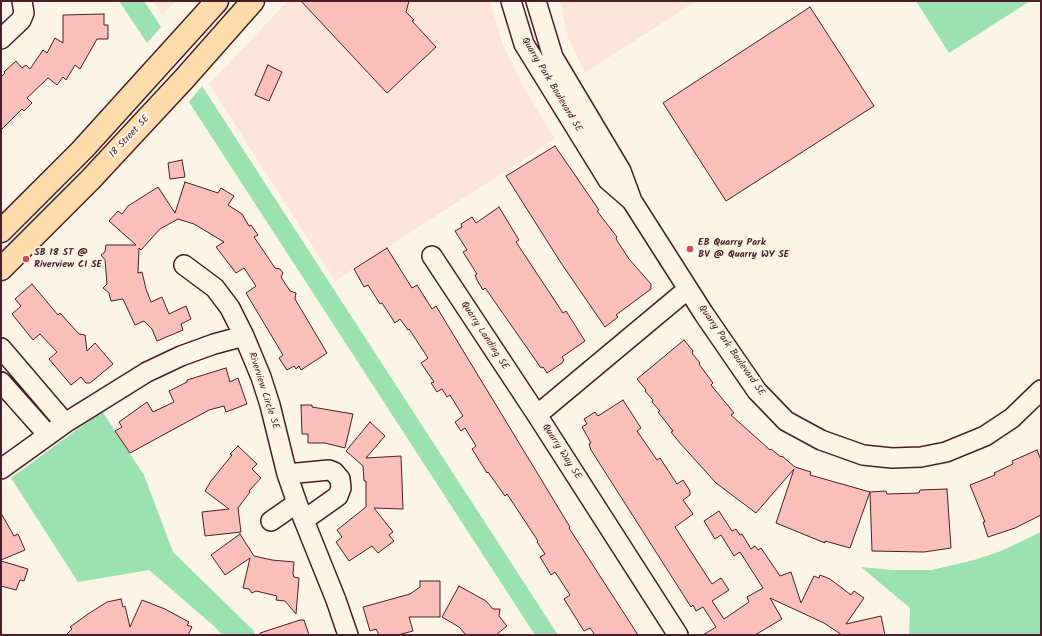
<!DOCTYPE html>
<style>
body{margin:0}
#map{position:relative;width:1042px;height:636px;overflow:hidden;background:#fcf5e5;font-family:Kalam,sans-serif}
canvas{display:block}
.frame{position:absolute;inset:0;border:2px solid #4a1f2b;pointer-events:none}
</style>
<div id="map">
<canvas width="1042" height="636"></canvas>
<div class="frame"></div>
</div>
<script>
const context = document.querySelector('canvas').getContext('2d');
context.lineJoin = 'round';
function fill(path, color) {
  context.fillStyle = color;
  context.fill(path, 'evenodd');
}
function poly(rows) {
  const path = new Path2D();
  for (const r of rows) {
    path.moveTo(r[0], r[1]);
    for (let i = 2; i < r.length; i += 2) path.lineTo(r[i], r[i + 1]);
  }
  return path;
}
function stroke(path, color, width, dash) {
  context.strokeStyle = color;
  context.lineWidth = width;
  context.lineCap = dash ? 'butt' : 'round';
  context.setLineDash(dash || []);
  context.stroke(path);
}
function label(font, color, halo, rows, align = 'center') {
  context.font = font + ' Kalam,sans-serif';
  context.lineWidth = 4;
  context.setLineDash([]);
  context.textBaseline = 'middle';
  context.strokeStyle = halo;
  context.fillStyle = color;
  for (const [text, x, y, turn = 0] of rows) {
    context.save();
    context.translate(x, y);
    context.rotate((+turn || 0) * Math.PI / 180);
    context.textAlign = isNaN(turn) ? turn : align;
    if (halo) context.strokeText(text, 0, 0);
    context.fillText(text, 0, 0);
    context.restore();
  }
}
fill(poly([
 [153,1,176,1,162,16],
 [288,1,490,1,503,45,524,88,555,139,335,281,209,84],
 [560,1,696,1,585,73,568,37]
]), '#fce5d8');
fill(poly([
 [119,1,144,1,161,27,147,43],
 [916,1,1030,1,949,53],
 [202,86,558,635,535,635,189,102],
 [102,411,144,475,173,552,254,631,255,635,222,635,215,627,149,570,78,582,11,478],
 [1041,532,1041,635,909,635,910,608,861,567,892,570,932,570,974,560,1001,551]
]), '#9ae2af');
const building = poly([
 [301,1,409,1,406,12,414,20,412,21,436,47,387,93,301,1],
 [810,7,874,106,726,201,663,103,810,7],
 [104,14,104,25,108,25,108,39,97,39,80,69,75,65,66,80,63,77,57,85,48,78,27,98,32,103,24,111,22,109,1,130,1,77,5,73,4,72,16,61,22,68,26,65,30,69,43,50,47,53,55,38,63,43,63,15,104,14],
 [268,65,282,72,269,101,255,95,268,65],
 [555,146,599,210,597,211,617,237,616,239,629,259,651,284,651,289,616,315,618,317,605,327,561,263,506,176,555,146],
 [182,160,185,177,170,179,168,163,182,160],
 [185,182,218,193,221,188,234,196,228,205,242,214,249,226,251,225,258,235,254,237,271,262,275,268,280,269,283,273,281,277,290,291,296,293,295,299,327,353,301,370,299,366,296,369,294,366,287,370,279,358,283,355,246,293,256,286,244,268,236,273,216,247,224,242,194,224,178,219,160,229,141,250,139,248,138,273,142,272,146,289,151,302,162,297,169,314,186,306,191,319,181,324,183,330,157,341,152,329,144,321,135,325,123,299,111,301,109,293,103,288,107,284,105,260,101,255,105,252,106,245,136,245,109,221,118,211,122,214,128,206,158,187,175,213,185,182],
 [499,207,519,240,516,242,528,260,563,313,566,311,585,341,562,357,564,360,562,363,547,373,543,367,541,368,488,292,485,288,483,290,477,280,475,275,477,274,463,252,467,250,455,231,462,227,461,224,472,217,476,223,499,207],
 [387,248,412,288,417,285,432,309,436,306,570,527,569,528,638,635,595,635,590,628,584,631,564,599,570,595,555,572,551,575,540,557,545,554,537,542,538,541,507,494,505,496,488,472,487,473,472,449,476,446,465,428,461,431,455,422,463,416,450,395,447,397,442,389,437,392,431,383,434,382,421,363,428,358,409,329,408,330,400,319,395,323,382,303,380,304,368,285,364,287,358,276,354,269,387,248],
 [32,284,58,315,60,313,79,334,85,335,87,351,95,343,113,364,90,383,86,383,81,377,71,385,49,359,57,352,40,334,33,340,12,314,21,306,15,299,32,284],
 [684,340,693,351,692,353,700,363,699,364,713,383,711,385,734,413,731,415,770,450,771,449,781,457,782,456,795,467,811,472,810,475,870,492,850,548,825,541,825,543,776,523,794,469,756,513,716,483,679,442,671,432,673,431,658,412,660,411,652,402,653,400,645,391,646,390,637,379,684,340],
 [226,368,230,382,238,378,247,404,226,412,224,406,209,410,130,453,115,431,122,427,119,422,147,402,153,412,174,402,169,391,187,382,187,380,226,368],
 [623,400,641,428,637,431,657,460,660,458,677,484,683,480,690,491,690,495,683,500,693,514,675,527,712,584,721,578,729,590,712,601,724,619,749,602,747,597,763,588,740,552,734,556,721,535,715,539,704,521,719,511,732,531,736,529,740,535,742,534,751,549,755,546,758,550,761,548,780,576,791,572,801,603,814,576,819,578,820,575,830,579,851,595,854,591,864,598,846,624,881,616,885,635,842,635,824,623,770,598,782,619,755,635,703,635,716,627,703,607,696,611,693,605,691,607,591,450,589,444,591,443,582,427,587,424,584,419,595,412,598,416,623,400],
 [301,405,312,405,312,407,353,414,345,448,325,443,308,443,308,434,302,434,301,405],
 [370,422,385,436,366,458,401,456,403,509,374,508,393,532,389,535,394,541,378,553,372,546,349,561,336,542,342,537,337,530,366,507,366,481,364,481,363,466,346,451,370,422],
 [238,446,257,464,252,469,261,478,249,491,250,492,238,508,241,532,205,536,202,512,229,509,205,491,211,481,232,455,230,454,238,446],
 [1037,450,1041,460,1041,515,1015,528,988,537,983,522,985,522,970,485,995,475,994,473,1013,464,1012,461,1037,450],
 [947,489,951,548,924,552,872,551,870,492,886,491,887,494,919,493,920,490,947,489],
 [1,513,14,536,18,534,25,550,1,560,1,513],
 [240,534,254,556,272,560,294,562,293,574,294,577,299,578,296,614,285,601,276,600,277,596,256,591,252,593,249,589,243,588,250,558,225,575,211,555,240,534],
 [1,561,28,569,24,581,20,580,16,590,1,586,1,561],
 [420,581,440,581,440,617,409,617,413,631,398,635,379,635,376,629,370,631,363,607,410,594,420,587,420,581],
 [459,586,486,601,493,609,500,609,499,616,507,626,496,635,466,635,459,627,442,617,459,586],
 [121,599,123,607,125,606,130,627,142,600,165,609,189,622,187,625,192,627,188,635,66,635,72,629,70,627,88,614,107,602,121,599],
 [300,620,304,620,309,635,260,635,260,633,300,620]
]);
fill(building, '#fbbfba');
stroke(building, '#4a1f2b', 1);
const minor = poly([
 [511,1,524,44,608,180,631,200],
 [536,1,553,57,621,171,632,201,704,314,757,391,786,421,821,440,863,455,892,458,921,457,946,452,985,436,1012,418,1041,390],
 [1,39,21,20,24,13,22,1],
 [432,256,537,415,678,635],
 [184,265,215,288,230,308,244,336],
 [1,348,65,423],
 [1,382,48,435],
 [537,415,688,289],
 [1,469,65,423,147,372,181,356,214,344,244,336,261,377,270,405,287,474,297,503,336,600,348,635],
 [287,474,329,470,334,472,340,479,341,488,338,496,304,520],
 [271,521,297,503]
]);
const major = poly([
 [1,231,83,149,217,1],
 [1,269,90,180,184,79,253,1]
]);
stroke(minor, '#4a1f2b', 22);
stroke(major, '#4a1f2b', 25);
stroke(minor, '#fcf5e5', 19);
stroke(major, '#fddcac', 22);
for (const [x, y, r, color] of [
 [690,249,4,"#d1495b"],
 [26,259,4,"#d1495b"]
]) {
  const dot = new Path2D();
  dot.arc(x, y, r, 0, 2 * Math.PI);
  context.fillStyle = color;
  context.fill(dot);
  stroke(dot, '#fcf5e5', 1.5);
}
label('10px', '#4a1f2b', '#fcf5e5', [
 ["Quarry Park Boulevard SE",551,85,59],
 ["18 Street SE",130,137,-47],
 ["Quarry Landing SE",484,336,57],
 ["Quarry Park Boulevard SE",731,351,55],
 ["Riverview Circle SE",263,391,72],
 ["Quarry Way SE",561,452,57]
]);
label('bold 10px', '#4a1f2b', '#fcf5e5', [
 ["EB Quarry Park",698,243],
 ["BV @ Quarry WY SE",698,255],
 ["SB 18 ST @",34,253],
 ["Riverview CI SE",34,265]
], 'left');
</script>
